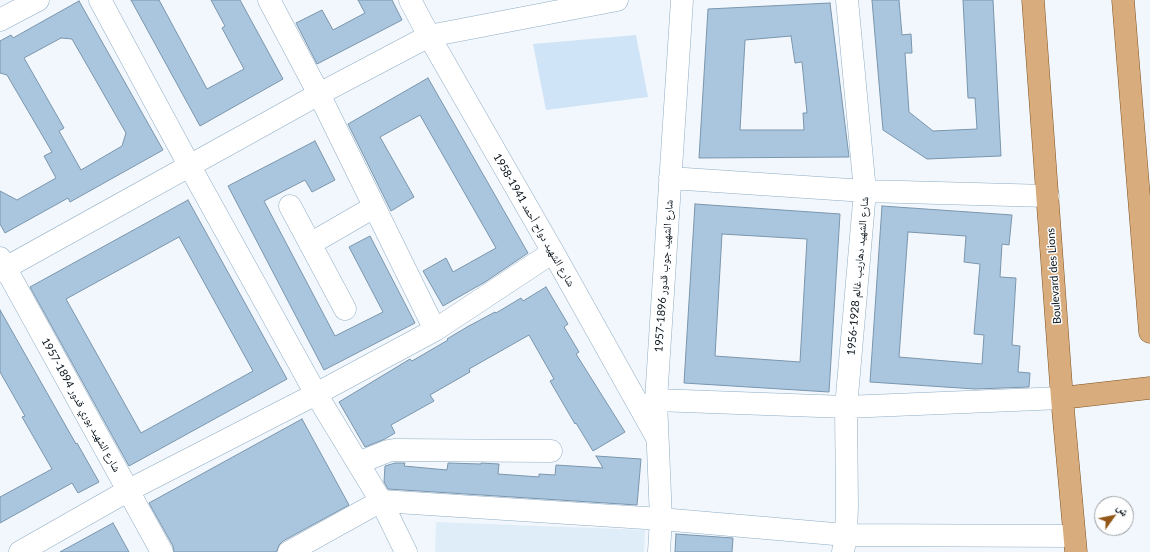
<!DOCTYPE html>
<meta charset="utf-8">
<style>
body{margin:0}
#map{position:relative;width:1150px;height:552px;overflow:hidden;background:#f1f7fc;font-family:Lato,"Noto Naskh Arabic",sans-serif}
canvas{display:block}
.north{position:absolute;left:1094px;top:496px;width:40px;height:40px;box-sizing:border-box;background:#fff;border:1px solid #9b9fa3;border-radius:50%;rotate:57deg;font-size:11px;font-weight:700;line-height:16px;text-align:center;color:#061018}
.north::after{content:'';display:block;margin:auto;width:14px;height:18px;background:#935718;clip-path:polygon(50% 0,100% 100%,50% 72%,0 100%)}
</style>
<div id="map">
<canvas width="1150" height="552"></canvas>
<div class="north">ش</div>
</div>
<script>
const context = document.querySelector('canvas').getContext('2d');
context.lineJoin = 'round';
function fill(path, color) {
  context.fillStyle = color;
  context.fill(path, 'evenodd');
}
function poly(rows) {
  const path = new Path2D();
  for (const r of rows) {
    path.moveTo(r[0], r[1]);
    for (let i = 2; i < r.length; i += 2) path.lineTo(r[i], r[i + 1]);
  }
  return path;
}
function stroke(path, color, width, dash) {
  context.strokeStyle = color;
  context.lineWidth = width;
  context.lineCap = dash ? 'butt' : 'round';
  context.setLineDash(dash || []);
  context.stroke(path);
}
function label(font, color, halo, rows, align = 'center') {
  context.font = font + ' Lato,"Noto Naskh Arabic",sans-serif';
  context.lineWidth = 3;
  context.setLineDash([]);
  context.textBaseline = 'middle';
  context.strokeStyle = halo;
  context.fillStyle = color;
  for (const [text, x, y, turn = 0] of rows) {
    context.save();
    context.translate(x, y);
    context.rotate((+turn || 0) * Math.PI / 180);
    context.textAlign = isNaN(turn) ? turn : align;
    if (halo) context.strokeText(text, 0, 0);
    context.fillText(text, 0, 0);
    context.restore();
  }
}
fill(poly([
 [436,522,645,530,644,552,435,552]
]), '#dfedf9');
fill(poly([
 [636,35,648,97,546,110,533,44]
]), '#d0e4f7');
const building = poly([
 [131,0,159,0,207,89,244,69,222,28,225,26,211,0,240,0,283,79,200,126,131,0],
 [358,0,392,0,402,20,317,64,296,23,322,10,333,30,365,13,358,0],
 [872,0,899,0,902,35,911,34,912,53,905,53,909,112,933,131,977,129,975,98,968,98,963,0,993,0,1001,156,927,159,883,130,872,0],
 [79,1,163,150,70,202,68,198,5,233,0,224,0,191,17,200,56,178,44,156,52,152,7,75,0,73,0,41,11,35,13,38,79,1],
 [61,38,72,39,126,133,122,146,81,170,59,131,64,128,24,58,61,38],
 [830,3,849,157,699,158,708,9,830,3],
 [791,36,795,63,802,62,807,113,803,113,804,130,740,130,745,40,791,36],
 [428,78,528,253,485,282,443,306,423,271,446,258,453,272,496,248,420,115,380,137,414,197,391,211,348,124,428,78],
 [315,141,335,180,312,192,305,180,264,201,335,336,383,312,349,247,370,236,415,323,324,370,228,186,315,141],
 [188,200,287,379,129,466,30,287,188,200],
 [179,237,253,371,141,433,66,299,179,237],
 [695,204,840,214,829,392,684,383,695,204],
 [722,234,807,239,800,362,715,356,722,234],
 [882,206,1012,215,1009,245,1002,244,1000,277,1016,278,1012,345,1020,346,1018,372,1030,373,1029,387,975,389,870,382,882,206],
 [908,232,966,236,964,262,980,264,974,334,984,335,982,364,899,357,908,232],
 [546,287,568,324,564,327,579,352,576,354,625,432,593,451,576,423,575,424,550,381,554,379,529,335,469,369,470,372,430,395,434,401,391,425,395,433,385,439,365,447,339,402,410,359,412,361,448,340,447,339,467,327,495,312,496,313,521,298,523,301,546,287],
 [0,310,76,444,77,443,99,482,78,493,72,483,0,523,0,497,52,469,22,417,25,416,0,372,0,310],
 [302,419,349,505,283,541,279,545,277,551,275,552,174,552,173,546,149,503,302,419],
 [596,456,641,459,637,505,388,489,384,482,385,466,395,463,405,463,404,466,447,470,448,463,481,464,481,463,499,464,498,474,539,477,539,474,555,475,556,465,603,468,596,456],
 [113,523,129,552,60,552,113,523],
 [676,534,733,538,732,552,675,552,676,534]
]);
fill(building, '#aac6df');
stroke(building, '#7a95ac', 1);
const minor = poly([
 [100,0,189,165,316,394,381,501,406,552],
 [269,0,319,94,435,330],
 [410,0,429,36,553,252,656,436],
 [0,20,38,0],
 [670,178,865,191,1048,196],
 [290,206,345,309],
 [310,244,374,207],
 [0,258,162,552],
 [0,271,319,94,429,36,617,0],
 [656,400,846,407,1062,398],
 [358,463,388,451,394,450,551,451],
 [20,552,129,490,316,394,435,330,553,252],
 [289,552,381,501,661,519,846,535,1074,536],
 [659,552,661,519,656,400,682,0],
 [843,552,846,535,847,506,846,407,865,191,847,0]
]);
const major = poly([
 [1033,0,1062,398,1076,552],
 [1123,0,1150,332],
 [1062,398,1150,388]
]);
stroke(minor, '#90acc4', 23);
stroke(major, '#7f5222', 23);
stroke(minor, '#fff', 22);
stroke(major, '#d9ac7d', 22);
label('11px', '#061018', '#fff', [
 ["شارع الشهيد دواح أحمد 1941-1958",534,220,60],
 ["شارع الشهيد جوب قدور 1896-1957",664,276,-86],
 ["شارع الشهيد دهاريب غالم 1928-1956",858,276,-85],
 ["Boulevard des Lions",1054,276,-94],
 ["شارع الشهيد بوري قدور 1894-1957",81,405,61]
]);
</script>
